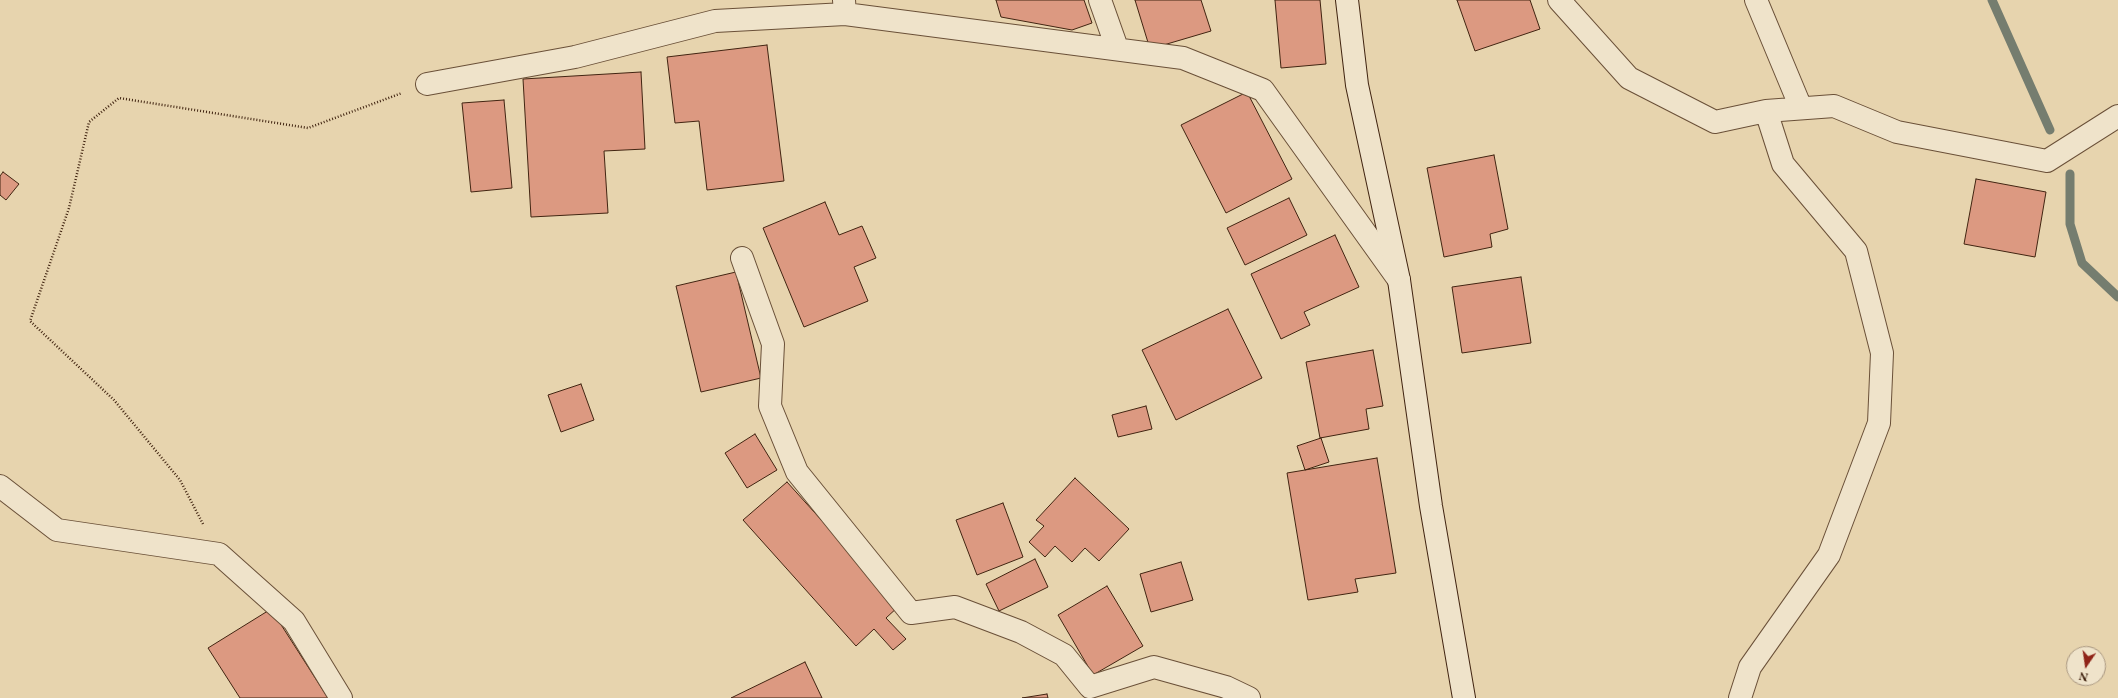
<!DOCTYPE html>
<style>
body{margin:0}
#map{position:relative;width:2118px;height:698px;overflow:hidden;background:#e7d4ae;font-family:"EB Garamond",serif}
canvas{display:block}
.north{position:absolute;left:2066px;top:646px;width:40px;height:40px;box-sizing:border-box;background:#efe3ca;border:1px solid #a99780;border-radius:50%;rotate:193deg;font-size:11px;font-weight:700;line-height:16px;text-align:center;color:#412411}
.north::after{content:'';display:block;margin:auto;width:14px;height:18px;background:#8f2418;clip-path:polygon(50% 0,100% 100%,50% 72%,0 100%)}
</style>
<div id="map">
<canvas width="2118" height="698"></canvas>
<div class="north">N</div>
</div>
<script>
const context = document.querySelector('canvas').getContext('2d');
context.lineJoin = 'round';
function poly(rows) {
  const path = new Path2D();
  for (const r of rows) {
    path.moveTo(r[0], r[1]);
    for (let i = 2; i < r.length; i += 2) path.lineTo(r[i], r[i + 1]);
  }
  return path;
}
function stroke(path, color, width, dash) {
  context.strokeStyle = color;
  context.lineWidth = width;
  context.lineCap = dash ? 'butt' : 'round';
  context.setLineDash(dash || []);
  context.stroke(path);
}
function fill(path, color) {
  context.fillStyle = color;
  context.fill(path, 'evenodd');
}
stroke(poly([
 [1992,0,2050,130],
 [2070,174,2070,224,2082,263,2118,297]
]), '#757d6f', 9);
const building = poly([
 [996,0,1084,0,1092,23,1072,30,1001,17,996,0],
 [1135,0,1201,0,1211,31,1150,49,1135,0],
 [1275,0,1320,0,1326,64,1281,68,1275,0],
 [1457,0,1530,0,1540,29,1475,51,1457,0],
 [767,45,784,181,707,190,699,121,675,123,667,57,767,45],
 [641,72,645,149,604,151,608,213,531,217,523,79,641,72],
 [1247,92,1292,179,1226,213,1181,125,1247,92],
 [504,100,512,188,471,192,462,103,504,100],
 [1494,155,1508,229,1490,234,1492,247,1444,257,1427,168,1494,155],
 [3,172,19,184,6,200,0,195,0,176,3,172],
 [1976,179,2046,192,2035,257,1964,244,1976,179],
 [1289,198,1307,235,1245,265,1227,228,1289,198],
 [825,202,839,235,862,226,876,258,854,267,868,301,804,327,763,228,825,202],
 [1335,235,1359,287,1304,312,1310,325,1281,339,1251,274,1335,235],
 [736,272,761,378,701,392,676,286,736,272],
 [1521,277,1531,343,1462,353,1452,287,1521,277],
 [1228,309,1262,378,1176,420,1142,350,1228,309],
 [1373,350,1383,406,1366,409,1369,429,1320,438,1306,362,1373,350],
 [581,384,594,420,561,432,548,395,581,384],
 [1146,406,1152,429,1118,437,1112,415,1146,406],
 [755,434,777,470,747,488,725,453,755,434],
 [1321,438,1329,462,1305,470,1297,446,1321,438],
 [1377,458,1396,573,1355,579,1358,592,1308,600,1287,473,1377,458],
 [1075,478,1129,529,1099,561,1085,548,1072,562,1055,546,1045,557,1029,542,1044,526,1036,520,1075,478],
 [787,482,899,606,886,618,906,639,893,650,874,629,856,646,743,520,787,482],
 [1003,503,1023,557,977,575,956,520,1003,503],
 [1035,559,1048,587,999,611,986,584,1035,559],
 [1181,562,1193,600,1151,612,1140,574,1181,562],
 [1107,586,1143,646,1093,675,1058,615,1107,586],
 [271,609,328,698,240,698,208,648,271,609],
 [805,662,822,698,731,698,805,662],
 [1047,694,1048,698,1022,698,1047,694]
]);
fill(building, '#dc9981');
stroke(building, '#412411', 1);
const street = poly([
 [844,0,845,14,1183,58,1263,90,1399,280],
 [1100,0,1117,48],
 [1559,0,1629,78,1715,122,1766,111,1834,106,1897,132,2047,161,2118,116],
 [1756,0,1801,108],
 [427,84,575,57,715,21,845,14],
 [742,258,773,344,770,406,797,472,911,613,955,607,1021,632,1064,655,1090,687,1154,667,1226,687,1249,698],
 [0,486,57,530,219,554,294,621,341,698],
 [1740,698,1750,667,1829,555,1879,423,1882,353,1856,251,1783,164,1766,111]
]);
const secondary = poly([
 [1347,0,1357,85,1399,280,1431,506,1464,698]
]);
stroke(street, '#6a5038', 24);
stroke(secondary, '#412411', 24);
stroke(poly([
 [203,524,180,480,114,400,30,321,69,208,89,122,119,98,308,128,402,93]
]), '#412411', 2.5, [1, 2]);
stroke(street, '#efe3ca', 22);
stroke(secondary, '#efe3ca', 22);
</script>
